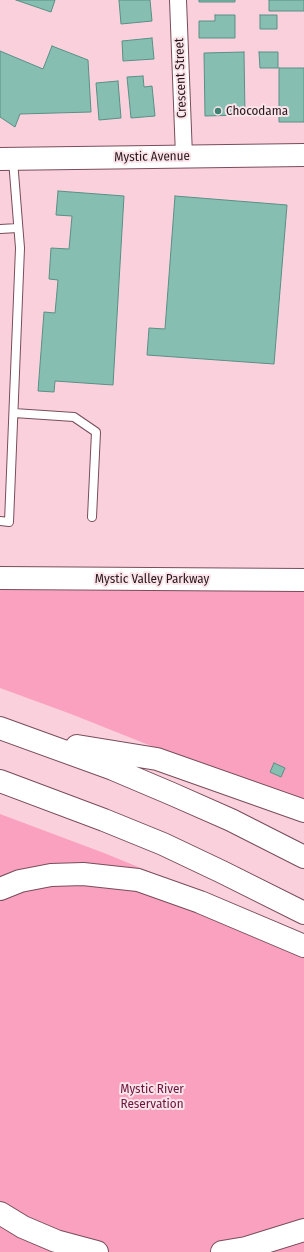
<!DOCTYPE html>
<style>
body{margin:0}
canvas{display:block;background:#fbd0dd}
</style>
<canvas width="304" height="1252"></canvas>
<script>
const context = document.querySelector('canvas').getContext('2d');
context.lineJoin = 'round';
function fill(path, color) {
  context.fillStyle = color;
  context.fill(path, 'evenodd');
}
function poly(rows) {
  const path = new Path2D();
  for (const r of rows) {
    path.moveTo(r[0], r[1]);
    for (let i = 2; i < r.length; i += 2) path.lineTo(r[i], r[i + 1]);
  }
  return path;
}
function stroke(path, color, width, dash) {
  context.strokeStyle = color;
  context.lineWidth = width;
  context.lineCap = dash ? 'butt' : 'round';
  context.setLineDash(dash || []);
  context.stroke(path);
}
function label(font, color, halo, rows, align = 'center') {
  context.font = font + ' "Fira Sans Condensed",sans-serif';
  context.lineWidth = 4;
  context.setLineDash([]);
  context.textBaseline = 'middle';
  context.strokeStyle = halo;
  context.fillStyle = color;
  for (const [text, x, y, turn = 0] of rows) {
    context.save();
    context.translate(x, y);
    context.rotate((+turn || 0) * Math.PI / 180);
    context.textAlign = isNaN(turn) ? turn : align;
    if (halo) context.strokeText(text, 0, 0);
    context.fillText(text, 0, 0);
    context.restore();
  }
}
fill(poly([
 [0,590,304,591,304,820,199,765,71,714,0,688],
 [0,814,104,853,170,880,284,929,304,941,304,1252,0,1252]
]), '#f9a1be');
const building = poly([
 [16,0,55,0,51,12,16,0],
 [119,0,150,0,152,21,121,24,119,0],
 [199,0,235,0,235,2,199,2,199,0],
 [269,0,304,0,304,11,269,11,269,0],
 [215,15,235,15,235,38,199,38,199,21,215,21,215,15],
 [260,15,277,15,277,29,260,29,260,15],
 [152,38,154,59,123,61,122,41,152,38],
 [52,46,88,60,91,112,20,114,15,127,0,117,0,51,43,69,52,46],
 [244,52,245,115,205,116,204,53,244,52],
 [259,52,278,52,278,68,260,68,259,52],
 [279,68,304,68,304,122,279,122,279,68],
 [143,76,144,87,152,86,155,116,131,118,127,77,143,76],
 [118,81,121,118,99,120,96,83,118,81],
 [58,191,124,196,113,385,55,381,54,392,38,391,44,312,55,313,58,280,49,279,51,248,69,249,72,216,56,215,58,191],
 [175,196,287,205,274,364,147,355,149,328,165,329,175,196],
 [274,763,285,768,281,777,270,772,274,763]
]);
fill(building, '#86bfb2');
stroke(building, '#589084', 1);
const lane = poly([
 [0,229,18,228],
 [14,413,74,417,96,432,92,517],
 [0,521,9,522,20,248,13,160]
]);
const street = poly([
 [178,0,184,156]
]);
const secondary = poly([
 [0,159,304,155]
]);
const primary = poly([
 [0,578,304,580]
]);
const highway = poly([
 [0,728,113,769,172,794,231,820,304,857],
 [77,746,157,759,304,811],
 [0,781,104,820,163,844,222,872,304,913],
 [0,889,20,881,51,875,83,874,138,880,200,902,304,946],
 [0,1213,23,1227,56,1241,97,1252],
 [222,1252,246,1248,304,1230]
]);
stroke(lane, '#794d5b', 10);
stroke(street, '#794d5b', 18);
stroke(secondary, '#794d5b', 24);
stroke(primary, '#794d5b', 24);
stroke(highway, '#794d5b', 24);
stroke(lane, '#fff', 8);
stroke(street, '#fff', 16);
stroke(secondary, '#fff', 22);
stroke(primary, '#fff', 22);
stroke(highway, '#fff', 22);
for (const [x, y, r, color] of [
 [218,111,4,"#3e8173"]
]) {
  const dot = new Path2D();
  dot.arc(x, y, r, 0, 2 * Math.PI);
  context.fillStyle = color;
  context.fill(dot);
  stroke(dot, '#fae4ea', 1.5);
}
label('13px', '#2a181e', '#fae4ea', [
 ["Crescent Street",181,78,-92],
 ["Mystic Avenue",152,157,-1],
 ["Mystic Valley Parkway",152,579]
]);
label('13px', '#2a181e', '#fae4ea', [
 ["Chocodama",226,111]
], 'left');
label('13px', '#6e173e', '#fae4ea', [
 ["Mystic River",152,1089],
 ["Reservation",152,1104]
]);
</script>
